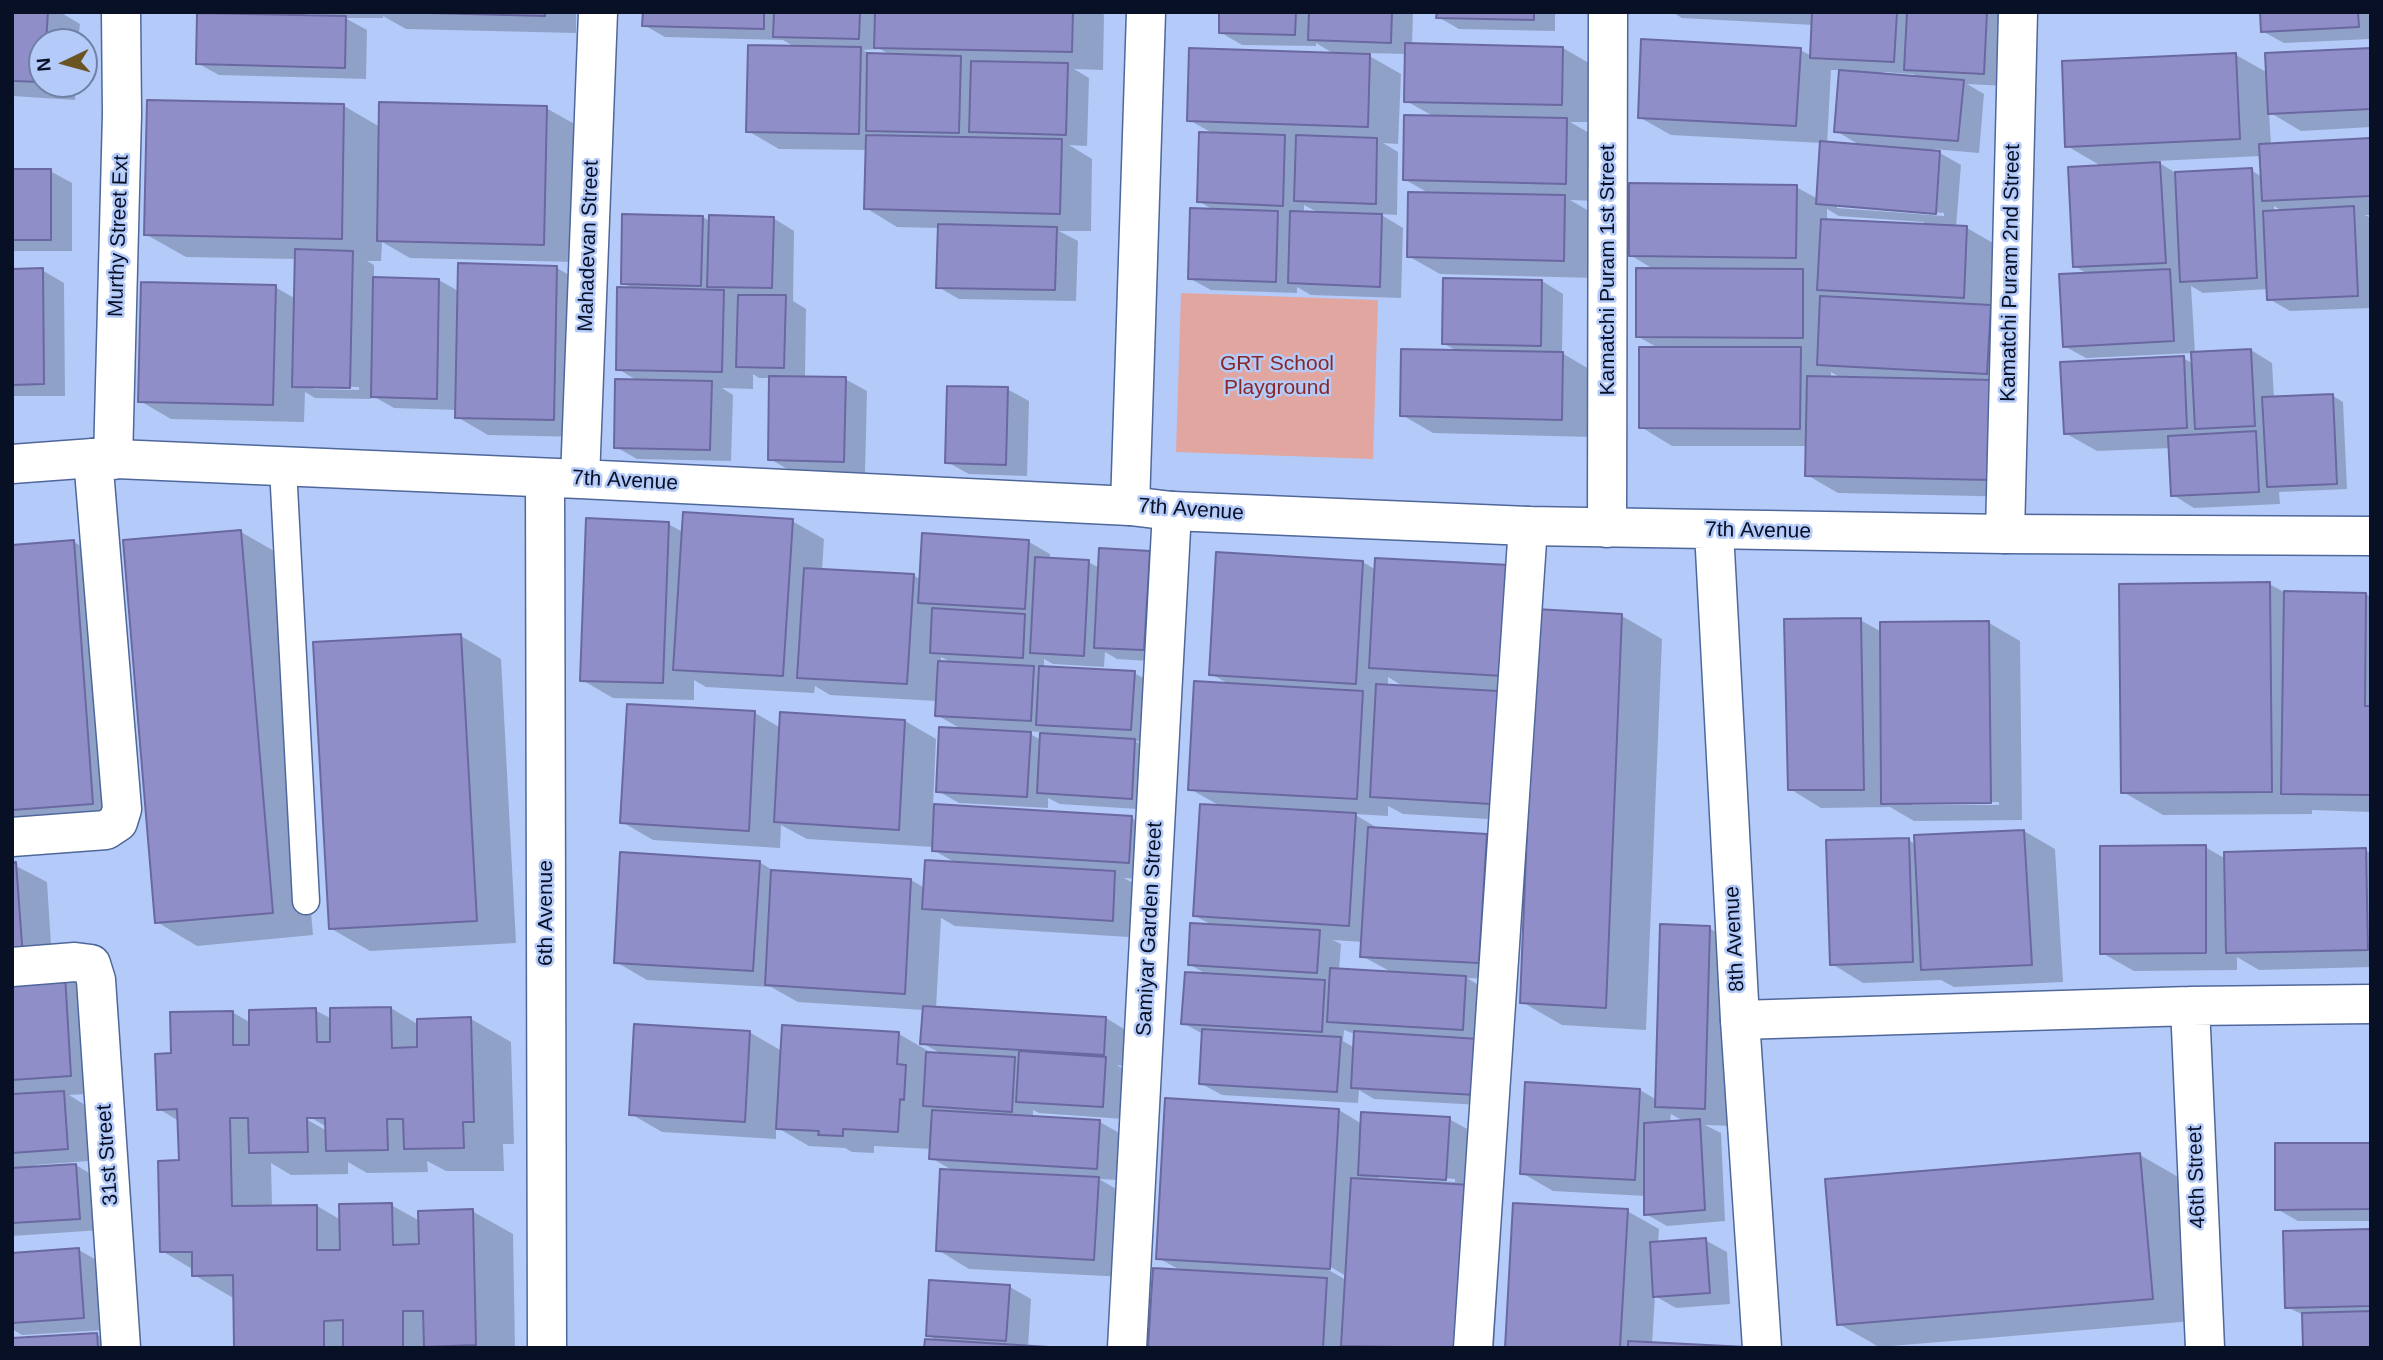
<!DOCTYPE html>
<style>
body{margin:0}
#map{position:relative;width:2383px;height:1360px;overflow:hidden;background:#b4caf9;font-family:Helvetica,sans-serif}
canvas{display:block}
.frame{position:absolute;inset:0;border:14px solid #081025;pointer-events:none}
.north{position:absolute;left:28px;top:28px;width:70px;height:70px;box-sizing:border-box;background:#b4caf9;border:2px solid #6f80a4;border-radius:50%;rotate:265deg;font-size:19px;font-weight:700;line-height:28px;text-align:center;color:#081025}
.north::after{content:'';display:block;margin:auto;width:24px;height:32px;background:#6a5424;clip-path:polygon(50% 0,100% 100%,50% 72%,0 100%)}
</style>
<div id="map">
<canvas width="2383" height="1360"></canvas>
<div class="frame"></div>
<div class="north">N</div>
</div>
<script>
const context = document.querySelector('canvas').getContext('2d');
context.lineJoin = 'round';
function fill(path, color) {
  context.fillStyle = color;
  context.fill(path, 'evenodd');
}
function poly(rows) {
  const path = new Path2D();
  for (const r of rows) {
    path.moveTo(r[0], r[1]);
    for (let i = 2; i < r.length; i += 2) path.lineTo(r[i], r[i + 1]);
  }
  return path;
}
function stroke(path, color, width, dash) {
  context.strokeStyle = color;
  context.lineWidth = width;
  context.lineCap = dash ? 'butt' : 'round';
  context.setLineDash(dash || []);
  context.stroke(path);
}
function label(font, color, halo, rows, align = 'center') {
  context.font = font + ' Helvetica,sans-serif';
  context.lineWidth = 5;
  context.setLineDash([]);
  context.textBaseline = 'middle';
  context.strokeStyle = halo;
  context.fillStyle = color;
  for (const [text, x, y, turn = 0] of rows) {
    context.save();
    context.translate(x, y);
    context.rotate((+turn || 0) * Math.PI / 180);
    context.textAlign = isNaN(turn) ? turn : align;
    if (halo) context.strokeText(text, 0, 0);
    context.fillText(text, 0, 0);
    context.restore();
  }
}
fill(poly([
 [1181,293,1378,300,1373,459,1176,452]
]), '#e1a6a0');
fill(poly([
 [12,12,60,12,80,24,78,42,42,42,42,84,76,84,75,100,12,96],
 [203,12,306,12,306,17,320,18,311,12,576,12,576,33,406,29,383,16,383,18,345,18,367,30,366,79,219,75,197,63,207,15],
 [644,12,1101,12,1104,15,1103,70,1074,69,1089,78,1087,146,1069,145,1092,159,1091,231,1059,231,1078,241,1076,301,959,299,938,287,939,228,897,227,866,208,867,150,779,149,748,131,795,47,783,40,665,37,644,25],
 [880,49,892,56,872,55,863,50],
 [1221,12,1413,12,1412,45,1563,48,1594,66,1593,122,1570,122,1598,138,1597,201,1570,200,1596,215,1595,278,1440,274,1408,256,1430,194,1404,179,1435,117,1406,101,1407,54,1364,53,1401,74,1398,144,1383,143,1398,152,1397,215,1380,214,1403,228,1401,298,1311,295,1297,287,1297,293,1211,290,1189,278,1215,211,1199,201,1214,134,1189,120,1336,55,1316,43,1316,46,1242,45,1220,32],
 [1304,205,1319,213,1304,213],
 [1438,12,1555,12,1555,31,1459,29,1438,17],
 [1672,12,2008,12,2005,86,1967,84,1984,94,1979,153,1933,149,1961,165,1956,227,1967,228,1998,246,2022,497,1838,493,1807,475,1808,446,1672,446,1641,427,1660,349,1637,336,1655,270,1630,255,1796,187,1818,199,1822,143,1671,135,1639,117,1800,50,1812,56,1814,25,1682,18],
 [1831,70,1841,70,1836,131,1863,147,1827,144],
 [1884,72,1913,74,1922,78,1884,75],
 [1837,204,1944,213,1944,216,1837,208],
 [1827,209,1839,216,1924,222,1924,226,1827,221],
 [1831,372,1843,379,1831,378],
 [2262,12,2371,12,2371,39,2284,43,2262,31],
 [2371,49,2371,127,2301,131,2269,112,2271,145,2371,140,2371,215,2365,215,2371,218,2371,308,2290,311,2269,299,2268,289,2203,293,2191,286,2195,353,2251,350,2272,363,2274,399,2333,396,2343,402,2347,489,2279,492,2280,504,2194,508,2173,495,2171,448,2097,451,2065,433,2183,358,2194,364,2193,353,2086,358,2064,346,2089,275,2075,266,2103,167,2067,146,2236,55,2268,73],
 [2261,156,2262,177,2251,170,2176,173,2156,161],
 [2274,206,2284,212,2274,212],
 [344,106,380,127,546,108,578,126,575,262,410,258,382,242,381,261,367,261,374,265,374,279,439,280,460,292,557,268,588,286,585,437,488,435,457,417,457,410,394,408,371,395,371,399,315,398,305,392,304,422,171,419,140,401,275,287,296,299,297,259,186,257,145,234],
 [313,386,359,387,359,390,313,389],
 [12,171,50,171,72,183,72,251,12,251],
 [703,217,711,222,773,218,794,231,793,301,806,309,805,378,845,379,867,391,865,473,791,471,770,459,771,378,759,378,753,374,753,389,722,388,733,395,731,461,637,459,616,447,638,381,618,369,634,289,623,283],
 [42,270,64,283,65,396,12,396,12,271],
 [1542,281,1563,294,1562,353,1594,372,1592,437,1433,433,1402,415,1459,352,1443,343],
 [1007,389,1029,401,1027,476,969,474,947,462],
 [792,521,824,539,822,570,913,575,921,580,1029,542,1050,554,1050,559,1088,562,1100,568,1149,553,1171,565,1165,662,1117,659,1105,652,1104,667,1053,664,1044,659,1044,668,1134,673,1156,685,1152,742,1135,741,1156,753,1153,810,1060,804,1048,798,1048,808,959,803,938,791,963,730,937,715,937,701,830,695,815,686,814,693,706,687,694,680,694,700,613,698,582,680,668,524,683,532],
 [941,657,952,663,941,662],
 [1025,731,1042,732,1041,740],
 [241,532,281,555,313,935,197,946,157,922],
 [74,542,105,560,123,822,12,848,12,547],
 [1363,562,1376,570,1538,611,1622,616,1662,639,1646,1030,1562,1025,1522,1002,1534,693,1494,691,1529,711,1522,821,1403,814,1388,806,1388,816,1354,814,1379,829,1486,836,1518,854,1510,980,1467,978,1487,990,1497,1106,1374,1099,1359,1090,1358,1103,1222,1095,1200,1083,1203,1034,1183,1023,1208,975,1189,964,1214,926,1195,916,1222,807,1190,789,1231,685,1211,674],
 [1388,677,1406,688,1388,687],
 [1333,940,1363,942,1362,956,1393,973,1339,970,1341,944],
 [1344,1030,1355,1034,1355,1048,1343,1041],
 [2269,584,2286,593,2366,594,2371,597,2371,812,2312,810,2312,814,2163,815,2123,792],
 [1860,620,1882,632,1989,623,2020,641,2022,820,1914,821,1890,807,1821,808,1790,789],
 [1912,802,1999,802,1999,805,1912,805],
 [461,636,501,659,516,943,370,951,330,928],
 [755,713,781,728,782,714,905,721,936,739,933,806,1132,818,1163,836,1160,880,1124,878,1146,890,1144,938,955,926,941,918,936,1008,1106,1018,1127,1031,1125,1066,1117,1065,1126,1071,1124,1119,1039,1113,1033,1110,1033,1118,1100,1122,1121,1134,1118,1180,1099,1179,1130,1197,1125,1277,969,1269,938,1250,954,1171,931,1158,932,1149,874,1146,874,1153,852,1152,845,1148,809,1146,776,1127,776,1139,662,1132,631,1114,749,1032,782,1051,784,1027,899,1034,930,1052,930,1054,942,1054,922,1043,924,1010,798,1002,771,987,647,980,616,962,759,862,776,872,911,880,925,888,956,863,933,850,933,847,807,839,781,825,780,848,653,840,622,822],
 [2024,831,2055,849,2063,982,1954,987,1941,980,1863,983,1832,964,1908,840,1917,845],
 [2205,847,2226,859,2365,850,2371,853,2371,967,2259,970,2237,957,2237,970,2134,971,2102,953],
 [12,864,47,882,53,976,64,976,96,994,102,1093,69,1095,85,1105,88,1161,35,1165,36,1168,76,1165,97,1178,101,1230,12,1236,12,1096,16,1096,12,1094],
 [1709,928,1741,946,1736,1126,1705,1125,1721,1133,1725,1221,1667,1226,1646,1214,1646,1196,1553,1191,1522,1173,1527,1084,1640,1090,1657,1100],
 [1671,1114,1685,1122,1670,1123],
 [391,1008,419,1025,471,1019,511,1042,514,1144,503,1144,504,1171,446,1171,427,1161,428,1172,367,1173,348,1162,348,1174,291,1175,271,1163,272,1207,317,1206,341,1220,391,1205,420,1221,472,1211,513,1234,515,1348,236,1348,235,1299,194,1275,194,1270,162,1251,181,1162,179,1121,159,1109,173,1055,232,1012,251,1023,315,1010,332,1019],
 [301,1112,327,1127,327,1131,299,1115],
 [1167,1100,1339,1110,1362,1124,1449,1119,1471,1131,1471,1187,1502,1205,1494,1348,1150,1346,1182,1271,1158,1258],
 [1379,1174,1455,1179,1455,1182,1379,1178],
 [1324,1263,1346,1276,1346,1280,1322,1266],
 [2371,1144,2371,1221,2298,1221,2277,1209],
 [2140,1155,2180,1178,2193,1321,1879,1347,1839,1324],
 [1627,1211,1659,1229,1658,1244,1705,1240,1727,1252,1730,1304,1676,1308,1655,1296,1652,1344,1724,1348,1506,1348],
 [2371,1230,2371,1348,2287,1307],
 [79,1250,100,1262,105,1330,22,1335,12,1329,12,1255],
 [1010,1287,1031,1299,1028,1347,939,1342,928,1335],
 [96,1334,118,1348,12,1348]
]), '#0003');
const building = poly([
 [12,12,48,12,46,42,42,42,42,82,12,81,12,12],
 [390,12,545,12,545,16,390,12],
 [643,12,764,12,764,29,642,26,643,12],
 [774,12,860,12,859,39,773,37,774,12],
 [875,12,1073,12,1072,52,874,48,875,12],
 [1219,12,1296,12,1295,35,1219,33,1219,12],
 [1309,12,1392,12,1391,43,1308,40,1309,12],
 [1437,12,1534,12,1534,20,1436,18,1437,12],
 [1812,12,1897,12,1894,62,1810,58,1812,12],
 [1907,12,1987,12,1984,74,1904,70,1907,12],
 [2260,12,2358,12,2359,27,2261,32,2260,12],
 [197,13,346,16,345,68,196,64,197,13],
 [1641,39,1801,48,1796,126,1638,118,1641,39],
 [1405,43,1563,47,1562,105,1404,102,1405,43],
 [748,45,861,47,859,134,746,132,748,45],
 [1189,48,1370,54,1368,127,1187,121,1189,48],
 [2371,48,2371,109,2268,114,2265,53,2371,48],
 [867,53,961,56,959,133,866,131,867,53],
 [2236,53,2240,139,2065,147,2062,61,2236,53],
 [971,61,1068,63,1066,135,969,132,971,61],
 [1839,70,1964,80,1958,141,1834,132,1839,70],
 [147,100,344,104,342,239,144,235,147,100],
 [379,102,547,106,544,245,377,241,379,102],
 [1404,115,1567,118,1566,184,1403,180,1404,115],
 [1199,132,1285,135,1283,206,1197,202,1199,132],
 [866,135,1062,139,1060,214,864,209,866,135],
 [1296,135,1377,138,1376,204,1294,201,1296,135],
 [2371,138,2371,196,2262,201,2259,144,2371,138],
 [1820,141,1940,151,1936,214,1816,204,1820,141],
 [2160,162,2166,263,2073,267,2068,167,2160,162],
 [2252,168,2257,278,2180,282,2175,172,2252,168],
 [12,169,51,169,51,240,12,240,12,169],
 [1629,183,1797,185,1796,258,1629,256,1629,183],
 [1408,192,1565,195,1564,261,1407,257,1408,192],
 [2354,206,2358,296,2267,300,2263,211,2354,206],
 [1190,208,1278,211,1276,282,1188,279,1190,208],
 [1290,211,1382,214,1380,287,1288,283,1290,211],
 [622,214,703,216,701,286,621,284,622,214],
 [709,215,774,217,772,288,707,287,709,215],
 [1821,219,1967,226,1964,298,1817,290,1821,219],
 [938,224,1057,227,1055,290,936,288,938,224],
 [295,249,353,251,350,388,292,387,295,249],
 [458,263,557,266,554,420,455,418,458,263],
 [43,268,44,384,12,385,12,269,43,268],
 [1636,268,1803,269,1803,338,1636,337,1636,268],
 [2170,269,2174,341,2063,347,2059,274,2170,269],
 [373,277,439,279,437,399,371,397,373,277],
 [1443,278,1542,280,1541,346,1442,344,1443,278],
 [141,282,276,285,273,405,138,402,141,282],
 [617,287,724,290,722,372,616,370,617,287],
 [738,295,786,295,784,368,736,367,738,295],
 [1820,296,1991,305,1987,374,1817,365,1820,296],
 [1639,347,1801,347,1800,429,1639,428,1639,347],
 [1401,349,1563,352,1562,420,1400,416,1401,349],
 [2251,349,2255,426,2195,429,2191,352,2251,349],
 [2184,356,2187,428,2064,434,2060,362,2184,356],
 [769,376,846,377,844,462,768,460,769,376],
 [1807,376,1993,380,1991,480,1805,476,1807,376],
 [615,379,712,381,710,450,614,448,615,379],
 [947,386,1008,387,1006,465,945,463,947,386],
 [2333,394,2337,484,2267,487,2262,397,2333,394],
 [2256,431,2259,492,2171,496,2168,436,2256,431],
 [683,512,793,519,783,676,673,670,683,512],
 [586,518,669,522,663,683,580,681,586,518],
 [241,530,273,913,155,923,123,540,241,530],
 [922,533,1029,540,1025,609,918,603,922,533],
 [74,540,93,804,12,810,12,545,74,540],
 [1099,548,1150,551,1144,650,1094,648,1099,548],
 [1216,552,1363,561,1356,684,1209,675,1216,552],
 [1035,557,1089,560,1084,656,1030,653,1035,557],
 [1375,558,1509,565,1503,676,1369,668,1375,558],
 [804,568,914,574,907,684,797,678,804,568],
 [2270,582,2272,792,2121,793,2119,584,2270,582],
 [2284,591,2366,593,2365,706,2371,706,2371,795,2281,794,2284,591],
 [932,608,1025,614,1023,658,930,653,932,608],
 [1536,609,1622,614,1606,1008,1520,1003,1536,609],
 [1861,618,1864,790,1788,790,1784,619,1861,618],
 [1989,621,1991,803,1881,804,1880,622,1989,621],
 [461,634,477,921,329,929,313,642,461,634],
 [938,661,1034,666,1031,721,935,716,938,661],
 [1039,666,1135,671,1131,730,1036,725,1039,666],
 [1194,681,1363,691,1357,799,1188,790,1194,681],
 [1376,684,1498,691,1491,804,1370,797,1376,684],
 [627,704,755,711,749,831,620,823,627,704],
 [780,712,905,720,899,830,774,822,780,712],
 [939,727,1031,732,1027,797,936,792,939,727],
 [1040,733,1135,739,1132,799,1037,793,1040,733],
 [934,804,1132,816,1129,863,932,851,934,804],
 [1200,804,1356,813,1349,926,1193,916,1200,804],
 [1368,827,1487,834,1479,963,1360,957,1368,827],
 [2024,830,2032,965,1921,970,1914,835,2024,830],
 [1909,838,1913,962,1830,965,1826,840,1909,838],
 [2206,845,2206,953,2100,954,2100,846,2206,845],
 [2366,848,2368,950,2226,953,2224,852,2366,848],
 [620,852,760,861,753,971,614,963,620,852],
 [925,860,1115,871,1113,921,922,909,925,860],
 [16,862,23,958,12,958,12,863,16,862],
 [771,870,911,879,905,994,765,985,771,870],
 [1190,923,1320,930,1317,973,1188,965,1190,923],
 [1660,924,1710,926,1705,1109,1655,1107,1660,924],
 [1330,968,1466,976,1463,1030,1327,1022,1330,968],
 [1185,972,1325,980,1322,1032,1181,1024,1185,972],
 [65,974,71,1076,12,1080,12,977,65,974],
 [923,1006,1106,1017,1104,1055,920,1044,923,1006],
 [391,1007,392,1048,417,1047,417,1019,471,1017,474,1122,463,1122,464,1148,404,1149,403,1119,387,1119,388,1150,326,1151,325,1118,307,1118,308,1152,249,1153,248,1118,230,1118,232,1206,317,1205,317,1250,340,1250,339,1204,392,1203,393,1245,419,1244,418,1211,473,1209,476,1345,424,1347,423,1311,403,1311,403,1347,343,1348,343,1320,324,1321,324,1348,234,1348,233,1275,192,1276,192,1252,160,1252,158,1161,179,1160,177,1109,157,1110,155,1054,171,1053,170,1012,233,1011,233,1045,249,1045,249,1010,316,1008,317,1042,330,1042,330,1008,391,1007],
 [634,1024,750,1031,745,1122,629,1115,634,1024],
 [782,1025,899,1032,897,1064,906,1065,904,1100,900,1099,898,1132,843,1129,843,1136,818,1135,819,1131,776,1129,782,1025],
 [1202,1029,1341,1037,1337,1092,1199,1084,1202,1029],
 [1354,1031,1479,1039,1476,1095,1351,1088,1354,1031],
 [1019,1051,1106,1057,1103,1107,1016,1102,1019,1051],
 [926,1052,1015,1057,1012,1112,923,1106,926,1052],
 [1525,1082,1640,1089,1635,1180,1520,1174,1525,1082],
 [64,1091,68,1149,12,1153,12,1094,64,1091],
 [1165,1098,1339,1109,1330,1269,1156,1259,1165,1098],
 [932,1110,1100,1120,1097,1169,929,1159,932,1110],
 [1361,1112,1450,1117,1446,1180,1358,1175,1361,1112],
 [1700,1119,1705,1210,1644,1215,1644,1123,1700,1119],
 [2275,1143,2371,1143,2371,1209,2275,1210,2275,1143],
 [2140,1153,2153,1299,1837,1325,1825,1179,2140,1153],
 [76,1164,80,1219,12,1223,12,1168,76,1164],
 [940,1169,1099,1177,1094,1260,936,1251,940,1169],
 [1351,1178,1471,1185,1462,1348,1341,1346,1351,1178],
 [1513,1203,1628,1209,1620,1348,1505,1348,1513,1203],
 [2371,1229,2371,1306,2285,1308,2283,1231,2371,1229],
 [1706,1238,1710,1293,1653,1297,1650,1242,1706,1238],
 [79,1248,84,1318,12,1323,12,1253,79,1248],
 [1153,1268,1327,1278,1323,1348,1148,1347,1153,1268],
 [929,1280,1010,1285,1006,1341,926,1336,929,1280],
 [2371,1311,2371,1348,2303,1348,2302,1313,2371,1311],
 [97,1333,98,1348,12,1348,12,1338,97,1333],
 [925,1339,1064,1348,924,1348,925,1339],
 [1628,1341,1746,1347,1746,1348,1628,1348,1628,1341]
]);
fill(building, '#908ec9');
stroke(building, '#6a68a0', 2);
const lane = poly([
 [283,468,306,901]
]);
const street = poly([
 [113,460,122,114,121,12],
 [545,478,547,1348],
 [1130,506,1146,12],
 [1607,528,1608,12],
 [2005,534,2018,12],
 [12,837,106,830,118,822,122,809,93,458],
 [12,967,75,962,91,964,96,980,121,1348],
 [2190,1006,2205,1348],
 [1740,1020,2190,1006,2371,1004],
 [1127,1348,1172,511],
 [1473,1348,1528,526]
]);
const secondary = poly([
 [12,464,93,458,580,479,1130,506,1172,511,1528,526,2005,534,2371,536],
 [580,479,598,12],
 [1714,531,1740,1020,1762,1348]
]);
stroke(lane, '#4f679b', 29);
stroke(street, '#4f679b', 41);
stroke(secondary, '#4f679b', 41);
stroke(lane, '#fff', 26);
stroke(street, '#fff', 38);
stroke(secondary, '#fff', 38);
label('21px', '#081025', '#b4caf9', [
 ["Murthy Street Ext",119,236,-88],
 ["Mahadevan Street",589,246,-88],
 ["Kamatchi Puram 1st Street",1608,270,-90],
 ["Kamatchi Puram 2nd Street",2011,273,-89],
 ["7th Avenue",625,481,3],
 ["7th Avenue",1191,510,4],
 ["7th Avenue",1758,531,1],
 ["6th Avenue",546,913,-90],
 ["Samiyar Garden Street",1150,929,-87],
 ["8th Avenue",1735,939,-93],
 ["31st Street",108,1155,-94],
 ["46th Street",2197,1177,-92]
]);
label('21px', '#882726', '#b4caf9', [
 ["GRT School",1277,364],
 ["Playground",1277,388]
]);
</script>
